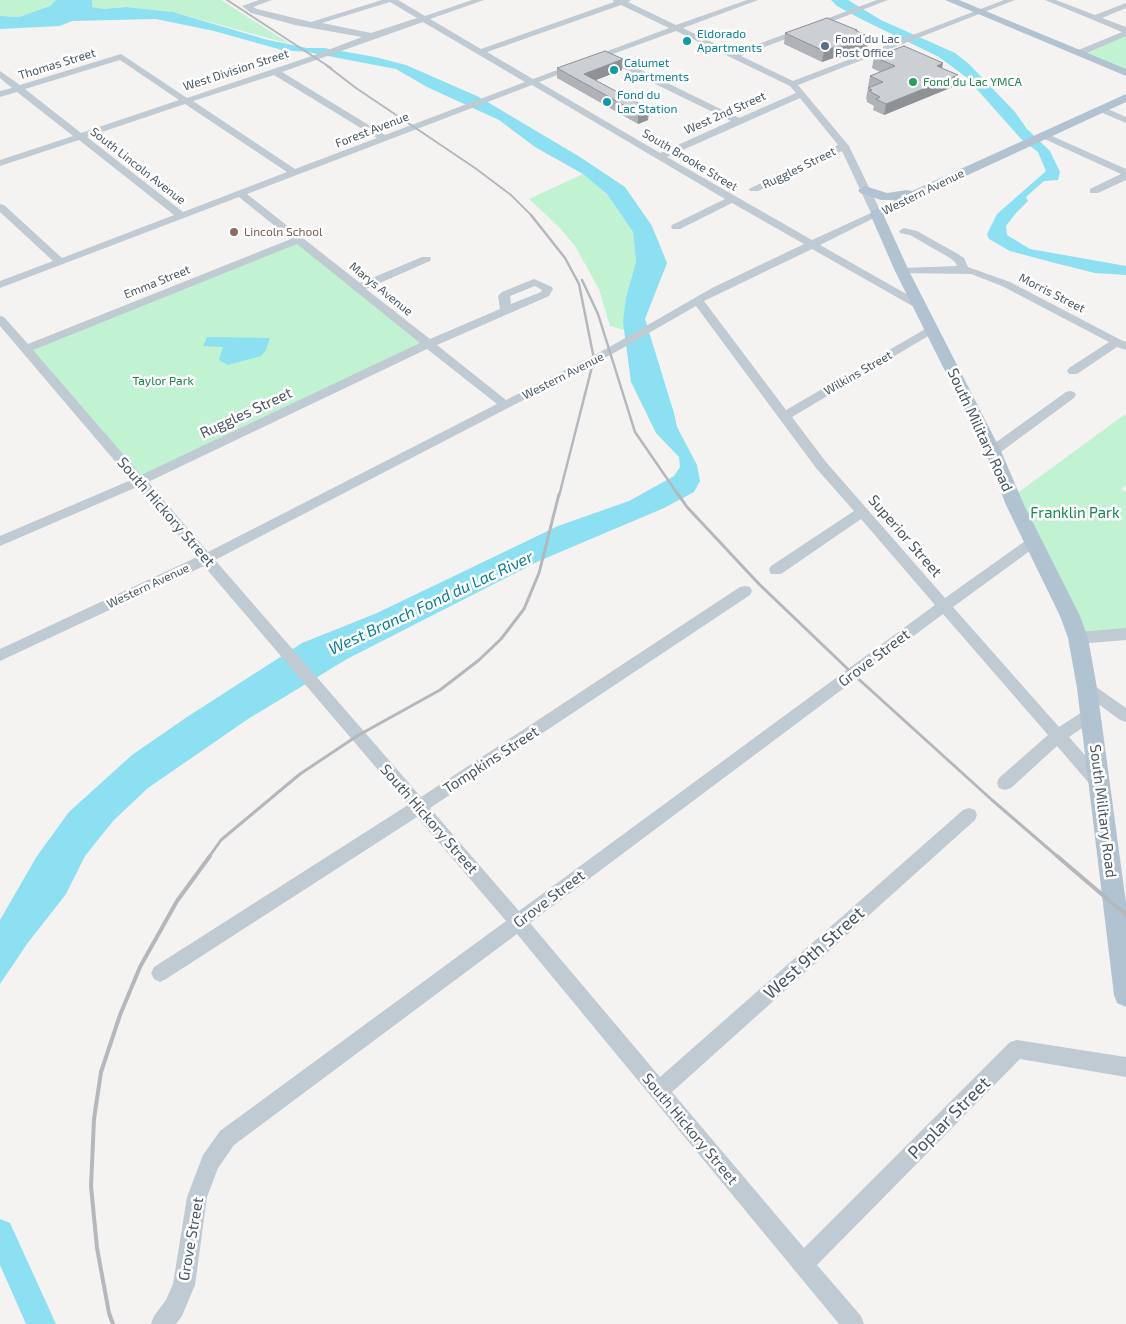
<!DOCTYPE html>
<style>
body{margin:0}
canvas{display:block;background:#f5f2f2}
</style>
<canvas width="1126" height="1324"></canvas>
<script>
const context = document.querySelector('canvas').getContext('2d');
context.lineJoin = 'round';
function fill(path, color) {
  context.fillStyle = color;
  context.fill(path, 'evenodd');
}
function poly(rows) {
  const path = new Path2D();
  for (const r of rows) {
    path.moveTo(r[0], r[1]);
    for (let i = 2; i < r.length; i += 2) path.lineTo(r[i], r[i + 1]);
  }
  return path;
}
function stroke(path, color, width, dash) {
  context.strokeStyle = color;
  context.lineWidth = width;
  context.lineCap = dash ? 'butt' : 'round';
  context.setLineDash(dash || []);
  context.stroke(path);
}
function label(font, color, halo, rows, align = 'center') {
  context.font = font + ' "Exo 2",sans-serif';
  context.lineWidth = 5;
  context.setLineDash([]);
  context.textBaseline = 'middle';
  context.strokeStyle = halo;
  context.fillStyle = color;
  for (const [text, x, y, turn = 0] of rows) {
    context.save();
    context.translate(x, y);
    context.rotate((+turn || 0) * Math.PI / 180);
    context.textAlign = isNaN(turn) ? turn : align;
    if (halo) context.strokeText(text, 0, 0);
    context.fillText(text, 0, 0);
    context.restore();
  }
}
fill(poly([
 [0,0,56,0,50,6,19,17,0,16],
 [92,0,221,0,290,44,173,12,126,7,103,9,92,7],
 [1126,33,1126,73,1079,53],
 [583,174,607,194,633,232,636,262,626,297,624,330,610,326,599,289,575,246,559,227,529,199],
 [298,240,428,344,139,481,26,349],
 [1124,415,1126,416,1126,485,1121,489,1126,492,1126,634,1078,638,1012,497]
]), '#c1f2d2');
fill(poly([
 [56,0,92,0,92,7,103,9,126,7,173,12,268,40,307,48,324,48,375,57,406,65,479,97,580,157,625,187,652,226,667,263,645,319,674,413,677,427,697,465,700,481,694,492,664,508,539,561,347,659,248,719,148,788,113,821,85,856,66,894,27,944,0,984,0,920,37,856,69,812,132,755,187,717,302,643,377,613,558,526,629,501,674,476,680,467,679,457,656,433,631,382,623,322,626,297,636,262,633,232,607,194,583,174,535,147,499,120,427,87,396,69,307,52,282,50,214,31,156,19,72,21,60,26,0,29,0,16,19,17,50,6],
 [831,0,848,0,881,20,955,53,969,64,1015,112,1027,129,1050,151,1060,172,1058,180,1044,181,1026,197,1028,201,1016,213,1006,226,1007,235,1030,249,1126,266,1126,275,1095,273,1051,262,1010,251,989,239,987,234,997,214,1046,171,1038,152,1022,140,966,77,939,57,861,19,837,6],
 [207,337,270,338,266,350,261,356,228,365,219,360,223,347,203,346]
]), '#8ce0f1');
fill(poly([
 [0,1219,10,1223,56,1324,26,1324,0,1265,0,1219]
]), '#8ce0f1');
fill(poly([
 [259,0,272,0,253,7,257,9,311,22,382,0,398,0,425,16,472,0,484,0,430,19,481,49,614,2,613,0,631,0,628,2,676,25,747,0,758,0,683,28,734,53,877,0,888,0,741,56,793,81,1004,0,1015,0,798,85,849,146,882,214,820,245,924,304,926,306,924,308,916,308,812,249,704,301,786,410,927,328,935,328,937,330,935,332,792,417,826,462,945,598,1028,539,1038,539,1040,542,1038,545,953,607,1059,727,1085,710,1091,708,1097,710,1099,714,1097,718,1069,737,1106,779,1108,784,1106,789,1100,791,1094,789,1057,746,1011,788,1005,790,999,788,997,783,999,778,1048,735,943,614,530,923,660,1077,963,810,969,808,975,810,977,815,975,820,672,1092,804,1248,1010,1042,1017,1040,1126,1057,1126,1077,1020,1059,817,1265,861,1316,864,1324,839,1324,517,934,234,1145,218,1168,207,1197,195,1285,182,1316,176,1324,151,1324,154,1316,166,1300,173,1284,187,1197,203,1155,220,1131,506,921,417,817,166,979,160,982,154,979,151,973,154,967,408,805,204,566,0,661,0,649,197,557,137,487,0,546,0,536,131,480,0,326,0,316,4,317,28,344,291,239,239,197,0,288,0,281,53,261,0,212,0,204,4,205,62,258,174,215,79,140,0,166,0,160,73,136,17,92,0,97,0,91,12,88,0,78,0,71,20,85,121,54,187,98,312,56,362,37,295,25,251,13,242,6,259,0],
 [390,2,417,18,371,33,322,23,390,2],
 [621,5,669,28,533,79,487,52,621,5],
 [423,22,525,82,385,135,282,72,423,22],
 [676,31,790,86,796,93,739,118,610,55,676,31],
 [602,58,731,121,660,153,539,82,602,58],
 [120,60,179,100,81,133,25,89,120,60],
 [274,75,377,138,295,169,193,101,274,75],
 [532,85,725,199,672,225,671,227,672,229,680,229,732,203,804,244,712,288,606,349,506,400,437,345,549,296,553,289,552,287,534,279,502,292,498,296,500,309,430,339,366,289,430,261,431,259,430,257,422,257,360,283,247,194,532,85],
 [800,98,838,145,749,189,750,191,758,191,842,151,871,213,812,240,667,157,800,98],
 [185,104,287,172,183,212,87,137,185,104],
 [297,244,420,343,141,475,33,350,297,244],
 [535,286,542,290,541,292,511,304,510,296,535,286],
 [696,306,816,468,854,511,771,566,769,570,771,574,781,574,861,519,935,605,519,911,430,808,750,595,752,591,750,587,745,586,740,587,421,797,215,560,614,353,696,306],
 [427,349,497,404,208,552,148,482,427,349],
 [1045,0,1056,0,1095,15,1126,3,1126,8,1102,18,1126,27,1126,36,1082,55,1076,55,1076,51,1122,32,1045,0],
 [1101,106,1126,117,1126,123,1098,111,1098,107,1101,106],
 [1043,132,1126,169,1126,180,1098,193,1090,193,1090,189,1121,174,1040,137,1038,135,1043,132],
 [904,228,917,231,958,254,964,258,968,267,1010,282,1121,340,1126,342,1126,350,1117,347,1077,374,1069,374,1067,371,1069,368,1109,342,1002,286,971,274,898,273,897,271,902,268,957,266,955,262,950,258,910,235,900,233,899,231,904,228],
 [1070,391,1074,392,1076,395,1074,398,998,454,988,454,987,451,988,448,1066,392,1070,391],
 [1126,628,1126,640,1078,644,1073,642,1071,638,1073,634,1078,632,1126,628],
 [1087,682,1092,684,1126,708,1126,722,1120,720,1082,692,1079,688,1082,684,1087,682]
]), '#c0cad2');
fill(poly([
 [945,0,959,0,1126,69,1126,76,945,0],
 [1126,94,1126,102,942,187,884,216,909,271,1001,451,1024,505,1080,616,1088,638,1097,688,1126,903,1126,1007,1117,1003,1114,995,1077,688,1068,638,1060,616,1006,505,985,451,895,271,870,214,872,211,895,200,881,200,860,193,858,190,865,186,887,193,907,190,912,191,1126,94]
]), '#b1c3d1');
stroke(poly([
 [227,0,331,68],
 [326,65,356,88,475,168,511,195,532,216]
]), '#b4b8bd', 2);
stroke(poly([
 [531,215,565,258,579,284,594,359,559,496],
 [582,280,598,314,635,432,679,496]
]), '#b4b8bd', 2.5);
stroke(poly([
 [678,494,687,507,759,584,853,674,992,800,1058,857],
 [209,857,221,840,300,774,357,736,440,690,479,660,501,639,524,609,539,573,559,494]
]), '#b4b8bd', 3);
stroke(poly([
 [1057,856,1126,915],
 [113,1324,109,1313,97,1248,91,1186,94,1119,101,1072,120,1015,140,967,177,901,210,856]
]), '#b4b8bd', 4);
fill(poly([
 [857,31,869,37,867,48,839,58,836,57,822,62,784,44,785,33],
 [874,57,942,68,955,86,884,115,873,110,874,106,867,102,867,100,866,99,868,88,869,88,868,87,870,76,880,72,872,68],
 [557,68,622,70,595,80,649,109,648,120,638,124,557,78]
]), '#afb3b7');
fill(poly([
 [869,37,867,48,839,58,841,47],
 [838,46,836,57,822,62,824,51],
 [623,59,622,70,586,84,584,74],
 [943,63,941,74,937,66],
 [958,75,955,86,884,115,886,104],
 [649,109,648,120,638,124,638,113]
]), '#8f9295');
const building = poly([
 [827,18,857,30,855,30,869,37,841,47,838,46,824,51,785,33,827,18],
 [904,46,943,63,937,66,958,75,886,104,876,99,880,97,869,91,872,90,868,88,883,82,870,76,895,66,874,57,904,46],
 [605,51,623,59,584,74,649,109,638,113,557,68,605,51]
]);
fill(building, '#ccd0d5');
stroke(building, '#8f9295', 1);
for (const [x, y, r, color] of [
 [687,41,5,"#0f9aa8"],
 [825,46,5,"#5c6f8a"],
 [614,70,5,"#0f9aa8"],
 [913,82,5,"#2e9e5b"],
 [607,102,5,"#0f9aa8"],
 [234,232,5,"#8d6e63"]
]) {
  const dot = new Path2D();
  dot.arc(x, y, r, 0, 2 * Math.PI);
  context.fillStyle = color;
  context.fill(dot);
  stroke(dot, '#fff', 2);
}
label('12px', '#0d838f', '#fff', [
 ["Eldorado",697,34],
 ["Apartments",697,48],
 ["Calumet",624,63],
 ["Apartments",624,77],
 ["Fond du",617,95],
 ["Lac Station",617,109]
], 'left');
label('12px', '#4e5e75', '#fff', [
 ["Fond du Lac",835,39],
 ["Post Office",835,53]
], 'left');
label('12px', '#495761', '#fff', [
 ["Thomas Street",57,64,-17],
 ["West Division Street",236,70,-18],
 ["West 2nd Street",725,113,-24],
 ["Forest Avenue",372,130,-21],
 ["South Brooke Street",690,160,31],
 ["South Lincoln Avenue",138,166,38],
 ["Ruggles Street",799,168,-26],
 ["Western Avenue",923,192,-26],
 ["Emma Street",157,282,-22],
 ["Marys Avenue",381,289,39],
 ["Morris Street",1052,293,27],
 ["Wilkins Street",858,373,-30],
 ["Western Avenue",563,376,-27],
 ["Western Avenue",148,586,-25]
]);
label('12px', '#27864d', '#fff', [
 ["Fond du Lac YMCA",923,82]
], 'left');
label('12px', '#785e54', '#fff', [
 ["Lincoln School",244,232]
], 'left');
label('12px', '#148849', '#fff', [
 ["Taylor Park",163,381]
]);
label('15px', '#495761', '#fff', [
 ["Ruggles Street",246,413,-25],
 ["South Military Road",980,430,65],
 ["South Hickory Street",166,512,49],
 ["Superior Street",905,536,49],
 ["Grove Street",874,658,-37],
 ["Tompkins Street",491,760,-33],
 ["South Military Road",1103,811,83],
 ["South Hickory Street",429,819,49],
 ["Grove Street",549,899,-37],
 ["South Hickory Street",690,1129,50],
 ["Grove Street",191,1239,-80]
]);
label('15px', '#148849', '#fff', [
 ["Franklin Park",1075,513]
]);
label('italic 16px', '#087e96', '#fff', [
 ["West Branch Fond du Lac River",431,603,-25]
]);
label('18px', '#495761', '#fff', [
 ["West 9th Street",814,953,-42],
 ["Poplar Street",949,1118,-45]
]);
</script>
